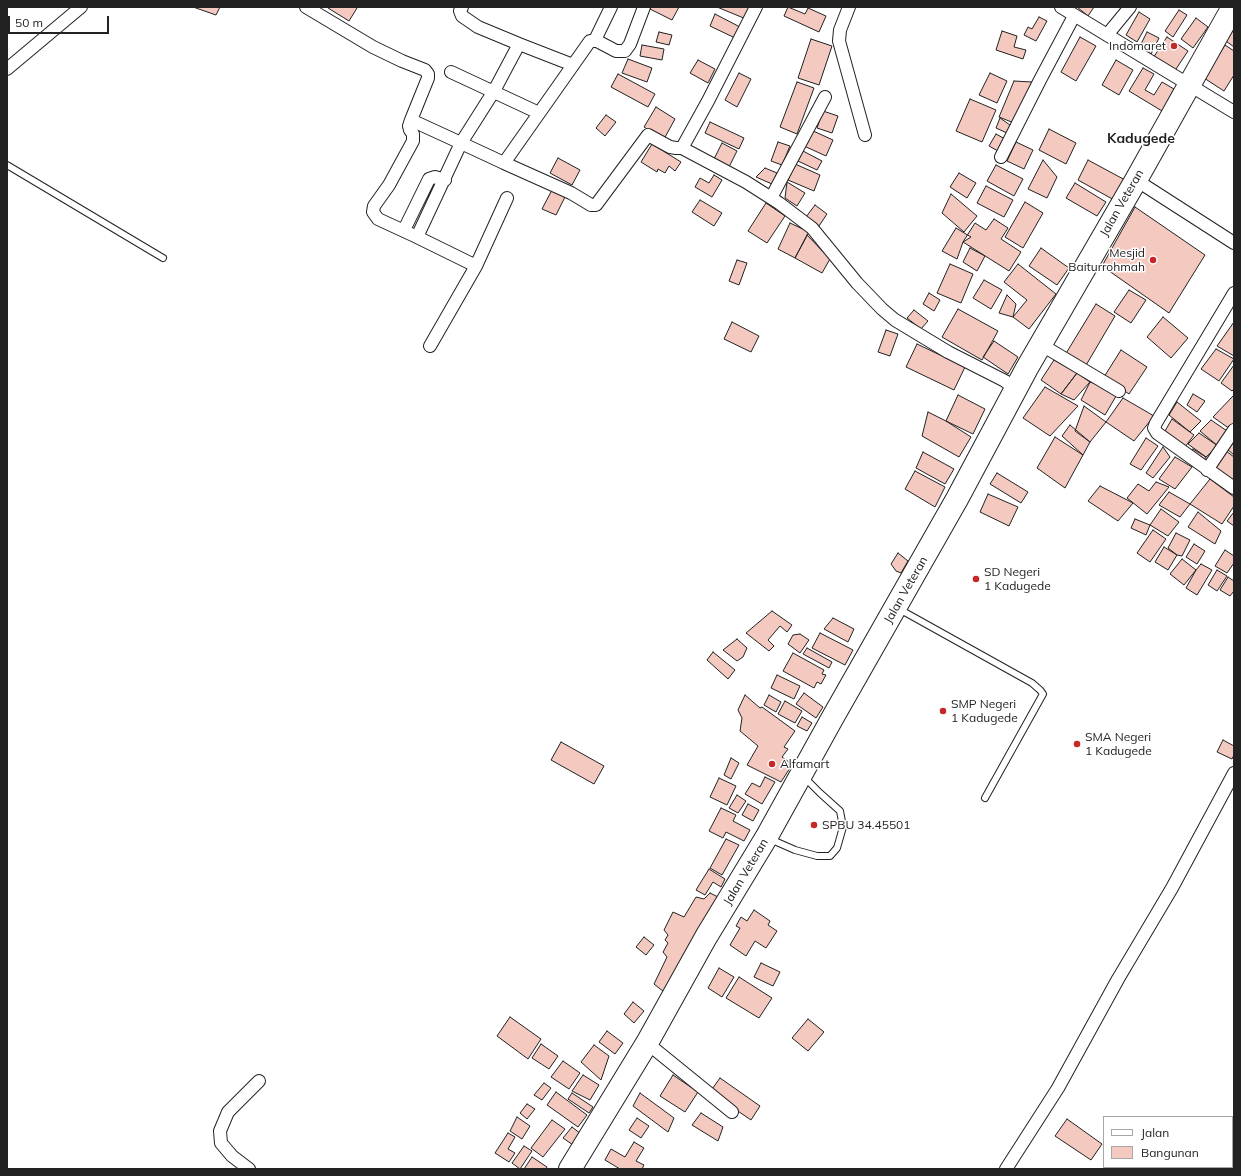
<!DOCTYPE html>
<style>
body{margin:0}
#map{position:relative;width:1241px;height:1176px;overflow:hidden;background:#fff;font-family:Mulish,sans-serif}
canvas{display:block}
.frame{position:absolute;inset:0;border:8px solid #222;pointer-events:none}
.legend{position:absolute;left:1103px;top:1116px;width:130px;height:52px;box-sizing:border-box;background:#fff;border:1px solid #a7a7a7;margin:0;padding:5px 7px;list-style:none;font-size:12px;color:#222}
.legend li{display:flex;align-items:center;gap:8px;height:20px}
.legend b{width:20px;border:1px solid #a7a7a7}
.scale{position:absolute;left:8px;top:16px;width:101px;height:18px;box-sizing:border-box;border:2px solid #222;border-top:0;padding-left:5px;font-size:12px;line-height:14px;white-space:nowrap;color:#222;-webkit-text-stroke:3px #fff;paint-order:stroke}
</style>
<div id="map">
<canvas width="1241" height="1176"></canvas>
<div class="frame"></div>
<ul class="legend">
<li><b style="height:5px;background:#fff"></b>Jalan</li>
<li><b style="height:11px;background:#f3c9c0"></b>Bangunan</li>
</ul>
<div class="scale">50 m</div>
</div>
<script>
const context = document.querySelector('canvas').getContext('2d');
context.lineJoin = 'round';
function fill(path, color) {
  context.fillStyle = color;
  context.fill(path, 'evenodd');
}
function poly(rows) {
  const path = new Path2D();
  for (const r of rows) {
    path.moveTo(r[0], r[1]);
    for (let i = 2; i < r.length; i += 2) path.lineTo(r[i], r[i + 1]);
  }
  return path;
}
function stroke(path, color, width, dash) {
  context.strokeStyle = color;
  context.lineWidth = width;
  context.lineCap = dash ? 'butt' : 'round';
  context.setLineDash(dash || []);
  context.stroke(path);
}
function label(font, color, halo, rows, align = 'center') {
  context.font = font + ' Mulish,sans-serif';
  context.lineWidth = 3;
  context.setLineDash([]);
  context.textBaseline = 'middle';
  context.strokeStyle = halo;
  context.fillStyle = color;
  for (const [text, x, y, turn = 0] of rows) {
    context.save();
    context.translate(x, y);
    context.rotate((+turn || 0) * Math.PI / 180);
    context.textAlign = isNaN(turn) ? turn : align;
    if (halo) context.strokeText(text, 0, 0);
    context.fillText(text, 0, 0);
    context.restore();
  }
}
const building = poly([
 [193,7,220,7,216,15,193,7],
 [329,7,356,7,357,8,349,21,328,8,329,7],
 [651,7,679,7,672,20,650,9,651,7],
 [717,7,751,7,746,19,717,7],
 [788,7,805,14,808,8,826,16,819,32,784,16,788,7],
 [1077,7,1094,7,1088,16,1077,7],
 [1179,10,1187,15,1173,37,1165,31,1179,10],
 [1139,12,1150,19,1137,42,1126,35,1139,12],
 [715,14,740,27,735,38,710,26,715,14],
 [1039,17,1047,21,1036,41,1024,35,1028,27,1032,29,1039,17],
 [1196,18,1208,27,1193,48,1181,39,1196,18],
 [1234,29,1234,47,1226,41,1234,29],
 [1002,31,1017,36,1014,47,1026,50,1023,59,996,50,1002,31],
 [659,32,672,35,669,45,656,42,659,32],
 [1147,32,1159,38,1151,54,1139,48,1147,32],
 [1080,37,1096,46,1076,81,1061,72,1080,37],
 [1167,37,1188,51,1174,72,1153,58,1167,37],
 [811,39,832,46,819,85,798,78,811,39],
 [642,45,664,49,662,60,640,56,642,45],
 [1225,45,1234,51,1234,75,1224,91,1204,78,1225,45],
 [628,59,652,68,647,82,622,73,628,59],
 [698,60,715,69,708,83,690,73,698,60],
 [1116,60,1133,70,1119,95,1102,85,1116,60],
 [1143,68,1154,74,1145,90,1154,95,1162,82,1174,89,1162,111,1129,91,1143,68],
 [739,73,751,79,737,107,725,100,739,73],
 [990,73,1007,81,997,103,979,95,990,73],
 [618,74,655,94,648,107,611,87,618,74],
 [1014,81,1032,82,1014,123,999,117,1014,81],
 [797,82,814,88,797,134,780,127,797,82],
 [970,99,996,110,982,142,956,131,970,99],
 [656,107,675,119,664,139,644,127,656,107],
 [823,111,838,116,832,133,817,128,823,111],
 [606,115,616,122,605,136,596,128,606,115],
 [1000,118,1010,125,1007,133,996,128,1000,118],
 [710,122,744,138,739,149,705,133,710,122],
 [1049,129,1076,143,1066,164,1039,150,1049,129],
 [811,130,833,140,826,156,804,146,811,130],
 [996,134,1005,139,998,151,989,146,996,134],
 [778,142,790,146,782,165,771,161,778,142],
 [1016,142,1033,150,1024,169,1007,161,1016,142],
 [722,143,737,151,728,169,713,161,722,143],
 [652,144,681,162,675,171,669,166,665,173,658,169,657,172,641,162,652,144],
 [803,151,822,161,817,170,798,161,803,151],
 [558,158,580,170,572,185,550,173,558,158],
 [1043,160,1057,177,1047,198,1028,189,1043,160],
 [1088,160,1127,181,1116,201,1078,180,1088,160],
 [795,164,820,175,814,191,788,180,795,164],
 [996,165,1023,179,1014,196,987,181,996,165],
 [765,168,777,173,772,184,756,177,765,168],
 [959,173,976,183,967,198,950,187,959,173],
 [714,175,722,180,712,197,695,187,700,178,709,183,714,175],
 [787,182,805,193,797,206,785,198,787,182],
 [1075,183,1106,202,1097,216,1066,198,1075,183],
 [986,186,1013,200,1004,217,977,203,986,186],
 [553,188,566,195,556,215,542,209,553,188],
 [951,194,977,216,964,232,942,213,951,194],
 [700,200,722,213,714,226,692,212,700,200],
 [1025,202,1043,213,1023,248,1005,237,1025,202],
 [766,203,785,216,767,243,748,231,766,203],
 [815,205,827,214,819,226,806,217,815,205],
 [1135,207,1205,255,1169,313,1102,266,1135,207],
 [994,219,1008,228,1001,239,1021,252,1009,271,963,242,975,223,986,230,994,219],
 [790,223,809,232,795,258,778,249,790,223],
 [956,228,971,237,963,242,957,259,942,251,956,228],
 [807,235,830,259,822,273,795,258,807,235],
 [970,248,985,256,977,271,963,262,970,248],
 [1041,248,1069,268,1057,285,1029,266,1041,248],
 [737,260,747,263,739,285,729,281,737,260],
 [950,264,973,274,961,303,937,293,950,264],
 [1018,264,1056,294,1029,329,1013,317,1027,300,1004,282,1018,264],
 [984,280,1002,290,991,309,973,298,984,280],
 [1129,290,1146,300,1131,323,1114,312,1129,290],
 [929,293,940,300,934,311,923,304,929,293],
 [1007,295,1016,304,1013,317,999,313,1007,295],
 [1096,304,1115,316,1085,367,1065,355,1096,304],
 [958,309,998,331,982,360,942,337,958,309],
 [914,310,928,321,921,329,907,318,914,310],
 [1163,317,1188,338,1171,358,1147,337,1163,317],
 [732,322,759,336,751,352,724,339,732,322],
 [1234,322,1234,356,1217,346,1234,322],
 [886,330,898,334,890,356,878,352,886,330],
 [994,341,1018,357,1008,374,983,357,994,341],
 [917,344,965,367,954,390,906,367,917,344],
 [1216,349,1234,359,1219,381,1201,369,1216,349],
 [1121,350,1147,367,1129,394,1104,377,1121,350],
 [1054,360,1077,373,1061,394,1041,380,1054,360],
 [1234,365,1234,389,1232,391,1221,383,1234,365],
 [1077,373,1090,382,1074,400,1061,394,1077,373],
 [1090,382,1119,391,1105,415,1081,400,1090,382],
 [1045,387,1078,406,1050,436,1023,418,1045,387],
 [1193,394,1205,401,1197,412,1187,405,1193,394],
 [958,395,985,409,973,434,946,421,958,395],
 [1234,395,1234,423,1230,429,1213,417,1234,395],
 [1123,398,1154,416,1134,441,1106,422,1123,398],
 [1177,402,1201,421,1190,432,1169,415,1177,402],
 [1084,406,1106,422,1090,442,1075,431,1084,406],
 [928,412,946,421,971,437,959,457,922,436,928,412],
 [1172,419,1194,435,1185,447,1165,431,1172,419],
 [1211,420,1230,433,1218,446,1200,431,1211,420],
 [1070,425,1090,442,1083,455,1062,436,1070,425],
 [1199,433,1218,446,1206,457,1188,444,1199,433],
 [1055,437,1083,455,1065,488,1037,468,1055,437],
 [1146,438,1158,446,1141,470,1130,464,1146,438],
 [1234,441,1234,455,1228,450,1234,441],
 [1163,447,1170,457,1153,478,1146,473,1163,447],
 [1193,449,1206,457,1203,462,1191,453,1193,449],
 [1226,451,1234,457,1234,485,1212,471,1226,451],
 [923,452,954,469,945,484,916,468,923,452],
 [1175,457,1192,467,1175,489,1159,479,1175,457],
 [915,471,945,487,935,507,905,489,915,471],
 [997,473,1028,492,1021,503,990,484,997,473],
 [1210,479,1234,497,1234,506,1222,524,1190,504,1210,479],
 [1156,482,1169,487,1147,514,1127,498,1138,484,1149,491,1156,482],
 [1100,486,1133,503,1118,521,1088,501,1100,486],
 [1169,492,1190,504,1180,517,1159,505,1169,492],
 [988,494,1018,507,1009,526,980,512,988,494],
 [1161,509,1179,522,1168,536,1150,525,1161,509],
 [1198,512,1221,531,1215,544,1188,527,1198,512],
 [1234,512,1234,526,1227,521,1234,512],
 [1135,519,1150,525,1146,535,1131,528,1135,519],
 [1153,530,1166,539,1150,562,1137,553,1153,530],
 [1176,533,1190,540,1182,556,1177,555,1168,548,1176,533],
 [1194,544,1205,551,1197,564,1186,557,1194,544],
 [1164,547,1177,555,1168,570,1155,562,1164,547],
 [1225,550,1234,556,1234,563,1227,573,1215,566,1225,550],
 [898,553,908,561,901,573,896,571,891,564,898,553],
 [1182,559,1196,570,1184,585,1170,574,1182,559],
 [1201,564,1212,570,1197,595,1186,588,1196,570,1201,564],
 [1217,570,1227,576,1217,591,1208,585,1217,570],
 [1228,577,1234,581,1234,591,1230,596,1220,590,1228,577],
 [772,611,792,625,787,632,780,626,768,640,774,646,769,651,746,633,772,611],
 [833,618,854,629,848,642,824,629,833,618],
 [820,633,853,650,845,665,812,648,820,633],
 [800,634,809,640,800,653,788,644,793,635,800,634],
 [737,639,747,648,743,657,737,661,723,650,737,639],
 [807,648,832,662,829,668,803,654,807,648],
 [713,652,735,670,728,679,707,660,713,652],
 [793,653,824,670,822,674,826,675,821,684,817,682,814,688,783,671,793,653],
 [777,675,800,686,794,699,771,688,777,675],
 [804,693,823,707,816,718,796,704,804,693],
 [745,695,760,708,762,707,795,731,784,747,788,749,782,757,789,762,788,766,790,768,781,782,747,765,758,746,740,731,742,718,738,710,745,695],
 [769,695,781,702,776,712,764,705,769,695],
 [785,701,802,711,795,723,778,714,785,701],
 [802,717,812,723,807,731,797,726,802,717],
 [1223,740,1234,746,1234,755,1232,759,1217,752,1223,740],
 [561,742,604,766,594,784,551,760,561,742],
 [731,758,739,763,731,779,724,775,731,758],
 [765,777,775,782,762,804,745,794,752,783,760,787,765,777],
 [719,778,736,786,727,805,710,797,719,778],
 [737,795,746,801,738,813,729,808,737,795],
 [748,804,759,810,753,821,742,815,748,804],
 [721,808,736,815,733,821,750,830,744,841,726,832,723,838,709,831,721,808],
 [726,839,739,845,722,875,710,868,726,839],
 [709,869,725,879,721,887,713,882,705,895,696,890,709,869],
 [710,893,718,897,664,992,654,984,667,957,663,952,668,943,665,940,668,935,664,930,673,912,684,917,696,897,704,899,710,893],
 [754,910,770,921,768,925,777,931,766,948,755,941,746,956,730,945,740,928,736,926,741,917,747,921,754,910],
 [644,937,654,945,646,955,636,947,644,937],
 [761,963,780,972,773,986,754,977,761,963],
 [719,968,734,977,722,997,708,988,719,968],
 [739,977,772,998,759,1018,726,998,739,977],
 [633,1002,644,1011,634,1023,624,1014,633,1002],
 [510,1017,541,1039,528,1059,497,1036,510,1017],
 [808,1019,824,1032,808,1051,792,1038,808,1019],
 [607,1031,623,1043,615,1054,599,1042,607,1031],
 [541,1044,558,1056,549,1069,532,1058,541,1044],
 [594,1045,609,1056,601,1080,581,1062,594,1045],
 [563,1061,580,1073,569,1089,551,1077,563,1061],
 [583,1075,599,1085,590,1100,572,1091,583,1075],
 [673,1075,698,1092,685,1112,660,1096,673,1075],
 [720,1078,760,1106,751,1120,710,1092,720,1078],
 [544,1083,551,1088,542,1100,534,1095,544,1083],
 [556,1092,587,1115,578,1127,547,1105,556,1092],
 [572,1093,593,1107,589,1113,568,1099,572,1093],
 [640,1093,674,1118,668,1132,633,1106,640,1093],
 [527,1104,535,1109,527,1119,520,1113,527,1104],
 [701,1113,723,1127,718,1141,692,1125,701,1113],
 [517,1117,530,1126,522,1139,510,1131,517,1117],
 [637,1118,649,1126,641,1138,629,1130,637,1118],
 [1067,1119,1102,1144,1091,1160,1055,1136,1067,1119],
 [552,1120,565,1129,543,1157,531,1148,552,1120],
 [572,1127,581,1134,573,1145,563,1138,572,1127],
 [508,1133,515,1137,508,1149,515,1153,509,1162,495,1153,508,1133],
 [634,1142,644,1148,636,1161,644,1165,642,1169,620,1169,605,1160,611,1149,625,1157,634,1142],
 [524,1146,532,1151,520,1169,512,1163,524,1146],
 [532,1157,547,1167,546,1169,524,1169,532,1157]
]);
fill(building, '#f3c9c0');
stroke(building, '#222', 1);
const lane = poly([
 [7,165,163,258],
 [899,609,1032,683,1040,690,1043,694,985,798],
 [770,839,795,850,817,856,830,856,837,848,843,827,840,811,820,793,804,777]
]);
const street = poly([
 [306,7,373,47,402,61,425,70,428,74,428,78,411,120,461,143,504,163,590,41,597,41,616,51,625,51,630,44,644,7],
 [462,7,460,11,462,16,478,27,519,44,573,65],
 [849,7,840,30,839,41,865,135],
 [1061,7,1234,112],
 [1107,35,1130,7],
 [595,40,611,7],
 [7,69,81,7],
 [451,72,539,113],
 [411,120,409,126,410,130,413,134,413,141,389,185,374,206,373,212,378,219,417,237,476,266],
 [682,148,746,182,779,203,812,228,857,283,882,309,895,320,948,352,1005,381,1015,389],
 [1001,157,1040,80,1074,16],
 [504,163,571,193,591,205,596,205,648,135,670,147,676,148,682,148,708,101,756,7],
 [1136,180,1234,243],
 [771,198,825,97],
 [404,230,429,179,435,177,445,180],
 [417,237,461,143,494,91,519,44],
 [1234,293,1156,423,1154,428,1157,433,1234,488],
 [1040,344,1119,391],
 [430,346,476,266,507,198],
 [1207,470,1234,430],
 [647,1043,732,1112],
 [249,1169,232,1156,221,1143,220,1131,228,1112,259,1081],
 [1006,1169,1058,1088,1118,979,1172,888,1234,773]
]);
const highway = poly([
 [570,1169,647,1043,706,937,766,838,833,717,957,499,1027,368,1136,180,1233,7]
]);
stroke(lane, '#222', 8);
stroke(street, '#222', 14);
stroke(highway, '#222', 24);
stroke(lane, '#fff', 6);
stroke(street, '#fff', 12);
stroke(highway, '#fff', 22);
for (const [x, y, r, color] of [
 [1174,46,4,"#c62828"],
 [1153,260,4,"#c62828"],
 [976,579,4,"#c62828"],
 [943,711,4,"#c62828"],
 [1077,744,4,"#c62828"],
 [772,764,4,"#c62828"],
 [814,825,4,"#c62828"]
]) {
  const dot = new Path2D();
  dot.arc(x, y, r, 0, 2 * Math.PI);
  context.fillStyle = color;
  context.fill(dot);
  stroke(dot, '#fff', 1.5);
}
label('12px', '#222', '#fff', [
 ["Indomaret",1166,46,"right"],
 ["Mesjid",1145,253,"right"],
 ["Baiturrohmah",1145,267,"right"],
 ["SD Negeri",984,572],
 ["1 Kadugede",984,586],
 ["SMP Negeri",951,704],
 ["1 Kadugede",951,718],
 ["SMA Negeri",1085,737],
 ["1 Kadugede",1085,751],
 ["Alfamart",780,764],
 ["SPBU 34.45501",822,825]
], 'left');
label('12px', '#222', '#fff', [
 ["Jalan Veteran",1122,203,-60],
 ["Jalan Veteran",906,590,-60],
 ["Jalan Veteran",746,872,-59]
]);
label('bold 14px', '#222', '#fff', [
 ["Kadugede",1141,139]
]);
</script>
